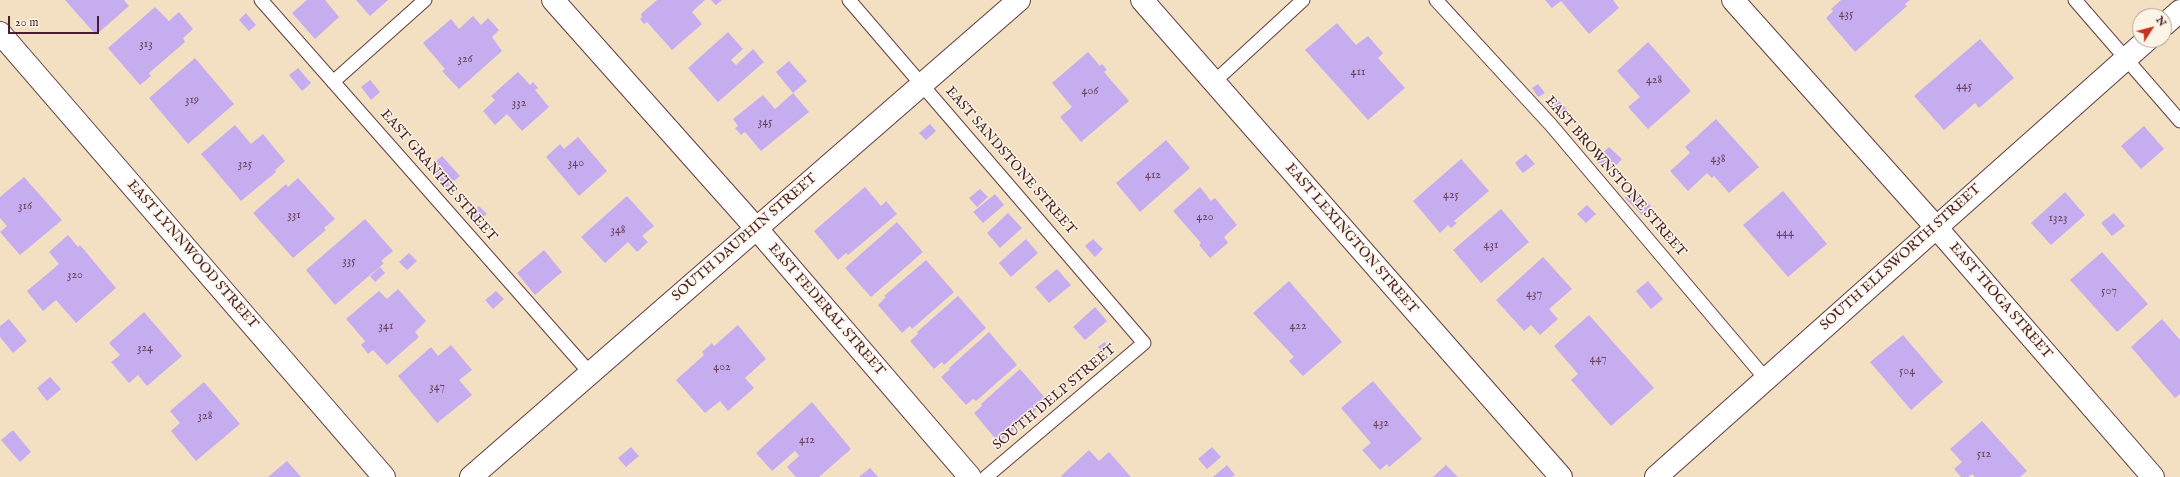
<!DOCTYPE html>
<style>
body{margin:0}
#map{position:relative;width:2180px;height:477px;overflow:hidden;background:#f3e0c2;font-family:"IM FELL English",serif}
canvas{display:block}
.north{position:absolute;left:2132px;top:8px;width:40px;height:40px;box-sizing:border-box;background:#fcf5e5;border:1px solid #b59f9b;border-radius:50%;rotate:54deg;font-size:11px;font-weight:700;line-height:16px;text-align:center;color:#4a1f2b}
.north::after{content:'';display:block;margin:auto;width:14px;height:18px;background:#c8321e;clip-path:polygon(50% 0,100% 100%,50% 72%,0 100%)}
.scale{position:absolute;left:8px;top:16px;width:91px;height:18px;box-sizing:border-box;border:2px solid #4a1f2b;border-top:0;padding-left:5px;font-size:12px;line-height:14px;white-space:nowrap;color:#4a1f2b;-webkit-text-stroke:3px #fcf5e5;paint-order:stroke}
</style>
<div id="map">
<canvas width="2180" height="477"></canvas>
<div class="north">N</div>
<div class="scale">20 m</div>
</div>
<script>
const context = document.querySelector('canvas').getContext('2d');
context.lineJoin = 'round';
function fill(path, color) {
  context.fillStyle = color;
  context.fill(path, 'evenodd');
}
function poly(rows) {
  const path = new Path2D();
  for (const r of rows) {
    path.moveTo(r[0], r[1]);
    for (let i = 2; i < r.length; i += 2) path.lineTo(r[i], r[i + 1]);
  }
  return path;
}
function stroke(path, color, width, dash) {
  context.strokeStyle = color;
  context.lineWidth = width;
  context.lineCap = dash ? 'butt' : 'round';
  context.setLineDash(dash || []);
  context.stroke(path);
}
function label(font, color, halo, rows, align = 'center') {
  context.font = font + ' "IM FELL English",serif';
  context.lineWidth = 3;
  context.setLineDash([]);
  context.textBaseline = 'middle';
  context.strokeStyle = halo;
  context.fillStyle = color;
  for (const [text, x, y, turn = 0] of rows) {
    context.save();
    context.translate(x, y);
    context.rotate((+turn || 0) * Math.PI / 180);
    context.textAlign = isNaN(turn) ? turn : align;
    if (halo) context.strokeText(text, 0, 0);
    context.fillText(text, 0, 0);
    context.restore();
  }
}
fill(poly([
 [65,0,124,0,129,6,96,35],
 [307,0,325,0,339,17,315,39,292,13],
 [356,0,388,0,370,16],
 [657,0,705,0,692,12,702,24,672,50,647,22,644,24,640,19,642,17,641,14],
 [711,0,722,0,716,5],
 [1545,0,1613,0,1619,8,1589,34,1561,1,1552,8],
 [1841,0,1910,0,1905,4,1907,6,1855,52,1826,18,1833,11,1831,9],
 [155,7,169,21,179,12,193,29,183,38,185,42,149,73,151,76,140,85,108,48],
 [246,13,256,25,249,31,239,20],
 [473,16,481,25,488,18,499,30,492,37,502,51,459,89,442,71,445,69,423,43,451,19,459,29],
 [1337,23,1356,45,1368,36,1383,53,1378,58,1405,88,1368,120,1305,50],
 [728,32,743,49,731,60,736,65,753,49,764,62,718,102,688,68],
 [1980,39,2014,78,1979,108,1975,103,1944,130,1914,96],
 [1648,42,1691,91,1648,129,1628,107,1640,97,1617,71],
 [1088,52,1100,66,1102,64,1107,70,1104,72,1129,101,1081,142,1060,117,1072,107,1052,83],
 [195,58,234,104,188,144,149,98],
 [789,61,807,81,793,93,776,72],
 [298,68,311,83,302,91,289,75],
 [518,72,530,85,533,82,538,88,535,90,549,107,522,131,507,114,495,125,483,111,495,100,491,96],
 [370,80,380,92,371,100,361,87],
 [1538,84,1545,93,1538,97,1532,88],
 [793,93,809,112,761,151,745,132,741,135,735,128,738,126,733,119,763,95,775,109],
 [1558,100,1569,111,1561,118,1551,107],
 [1716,119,1759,167,1729,193,1714,176,1712,178,1707,173,1688,191,1670,171,1690,153,1685,147],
 [930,124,936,131,926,140,919,133],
 [235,125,251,144,263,134,285,161,275,170,276,172,241,201,201,154],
 [2144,126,2164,149,2141,169,2121,146],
 [578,137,607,171,579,196,546,157,560,144,564,149],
 [1166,140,1190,168,1140,212,1116,183],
 [1609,147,1622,159,1609,173,1595,160],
 [1526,154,1535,164,1523,173,1515,163],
 [442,156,460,176,446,188,428,168],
 [1461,159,1489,191,1454,221,1457,223,1451,228,1448,225,1440,233,1413,201],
 [24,177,62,220,20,255,0,232,7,226,0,218,0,197],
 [298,178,335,219,324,228,326,230,293,258,253,213,286,184,288,187],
 [865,187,881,206,886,201,897,214,848,255,846,253,838,260,814,231],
 [1200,187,1211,201,1215,198,1237,225,1224,237,1228,243,1210,258,1199,245,1201,243,1173,211],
 [980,189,988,197,977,207,969,198],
 [1635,189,1651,206,1642,215,1625,198],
 [1783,191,1827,244,1788,277,1743,225],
 [2065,192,2085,215,2051,245,2031,223],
 [995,194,1004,205,983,223,973,212],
 [627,196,654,226,642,236,648,242,637,252,628,242,605,263,581,237],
 [1587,205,1596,214,1586,223,1577,214],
 [479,206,487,214,476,223,468,215],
 [1501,209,1529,242,1481,283,1453,250],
 [1008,213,1022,228,1000,248,987,233],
 [2114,213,2125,226,2112,236,2101,223],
 [365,219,393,251,381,261,384,263,335,305,306,270],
 [897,222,923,252,871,297,845,268],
 [68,235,78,247,80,245,116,288,76,323,56,300,43,311,27,291,59,264,49,252],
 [1026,239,1038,253,1011,277,999,263],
 [1093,239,1103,249,1095,257,1085,246],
 [544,250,562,272,535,295,517,273],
 [2102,252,2148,304,2117,332,2070,280],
 [409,253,417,261,407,270,399,262],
 [1543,257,1572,289,1549,309,1558,319,1540,335,1531,325,1524,331,1496,300],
 [926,260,954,292,912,329,910,326,902,333,878,305,886,297,884,296],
 [380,267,385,273,375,282,370,276],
 [1057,269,1071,285,1049,303,1035,287],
 [1289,281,1342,342,1303,376,1289,361,1294,357,1253,313],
 [1648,281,1663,299,1651,309,1636,291],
 [398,289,426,321,415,332,419,337,387,365,373,350,368,354,361,345,365,341,346,319,379,291,387,299],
 [496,291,504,299,493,309,485,300],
 [958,296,986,328,944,365,942,362,934,369,910,341,918,334,917,332],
 [1095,307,1107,321,1085,340,1073,327],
 [144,312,182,356,147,386,138,375,129,383,111,362,120,355,109,343],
 [1589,315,1654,388,1611,426,1571,380,1578,374,1554,346],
 [9,319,27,341,13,353,0,337,0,326],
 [2162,319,2180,340,2180,394,2175,398,2131,347],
 [738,325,766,359,745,378,754,388,728,411,720,401,705,413,676,380,704,355,702,352,712,343,714,346],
 [989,332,1017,365,976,401,973,399,966,405,941,377,950,369,949,368],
 [1903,335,1943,382,1911,410,1870,362],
 [1105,342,1109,348,1103,353,1098,347],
 [451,345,472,370,459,380,472,395,437,423,398,376,431,347,438,356],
 [1020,369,1047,400,999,443,974,413,982,406,981,404],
 [50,377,61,389,47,401,37,388],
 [1373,381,1422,439,1389,467,1387,464,1380,470,1362,450,1371,443,1341,408],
 [204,382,240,424,196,461,171,431,180,423,170,411],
 [812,402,851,449,819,477,796,477,787,467,799,456,795,451,772,471,756,453],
 [1982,421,2027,471,2020,477,1975,477,1972,474,1968,477,1961,477,1954,469,1962,462,1950,449],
 [13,430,31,452,20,462,1,440],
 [631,447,639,456,626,467,618,458],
 [1212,447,1221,457,1207,469,1198,459],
 [1089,450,1099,461,1109,452,1131,477,1062,477,1061,476],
 [287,461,301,477,268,477],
 [1227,465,1235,475,1232,477,1213,477],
 [1446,465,1458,477,1433,477],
 [870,468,878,477,859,477]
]), '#c6adef');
const lane = poly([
 [261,0,590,373],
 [849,0,1144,343,986,477],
 [1436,0,1551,125,1765,378],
 [2075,0,2180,121],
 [333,82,425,0],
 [1214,82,1303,0]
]);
const street = poly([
 [553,0,756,228,970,477],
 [1142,0,1561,477],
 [1733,0,1935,226,2153,477],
 [2164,25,2180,11],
 [0,33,384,477],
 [471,477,1019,0],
 [1656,477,2147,40]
]);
stroke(lane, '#633c42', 15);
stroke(street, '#633c42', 24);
stroke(lane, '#fff', 13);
stroke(street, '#fff', 22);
label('12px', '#69425c', null, [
 ["435",1846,15],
 ["313",146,45],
 ["326",465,60],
 ["411",1358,73],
 ["428",1654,81],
 ["445",1964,87],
 ["406",1090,92],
 ["319",192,101],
 ["332",519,104],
 ["345",765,123],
 ["438",1718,160],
 ["340",576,164],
 ["325",245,165],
 ["412",1153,176],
 ["425",1451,196],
 ["316",25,207],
 ["331",294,216],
 ["420",1205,218],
 ["1323",2058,219],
 ["348",618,231],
 ["444",1785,234],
 ["431",1491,246],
 ["335",349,262],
 ["320",75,276],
 ["507",2109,292],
 ["437",1534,295],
 ["341",386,327],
 ["422",1298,327],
 ["324",145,349],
 ["447",1598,360],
 ["402",722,368],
 ["504",1907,372],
 ["347",437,388],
 ["328",205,417],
 ["432",1381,424],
 ["412",807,441],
 ["512",1984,455]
]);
label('14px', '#4a1f2b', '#fcf5e5', [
 ["EAST SANDSTONE STREET",1010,161,49],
 ["EAST GRANITE STREET",438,176,49],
 ["EAST BROWNSTONE STREET",1615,177,49],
 ["SOUTH DAUPHIN STREET",745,238,-41],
 ["EAST LEXINGTON STREET",1351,239,49],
 ["EAST LYNNWOOD STREET",192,255,49],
 ["SOUTH ELLSWORTH STREET",1901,258,-42],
 ["EAST TIOGA STREET",2000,301,49],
 ["EAST FEDERAL STREET",826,310,49],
 ["SOUTH DELP STREET",1055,398,-40]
]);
</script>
